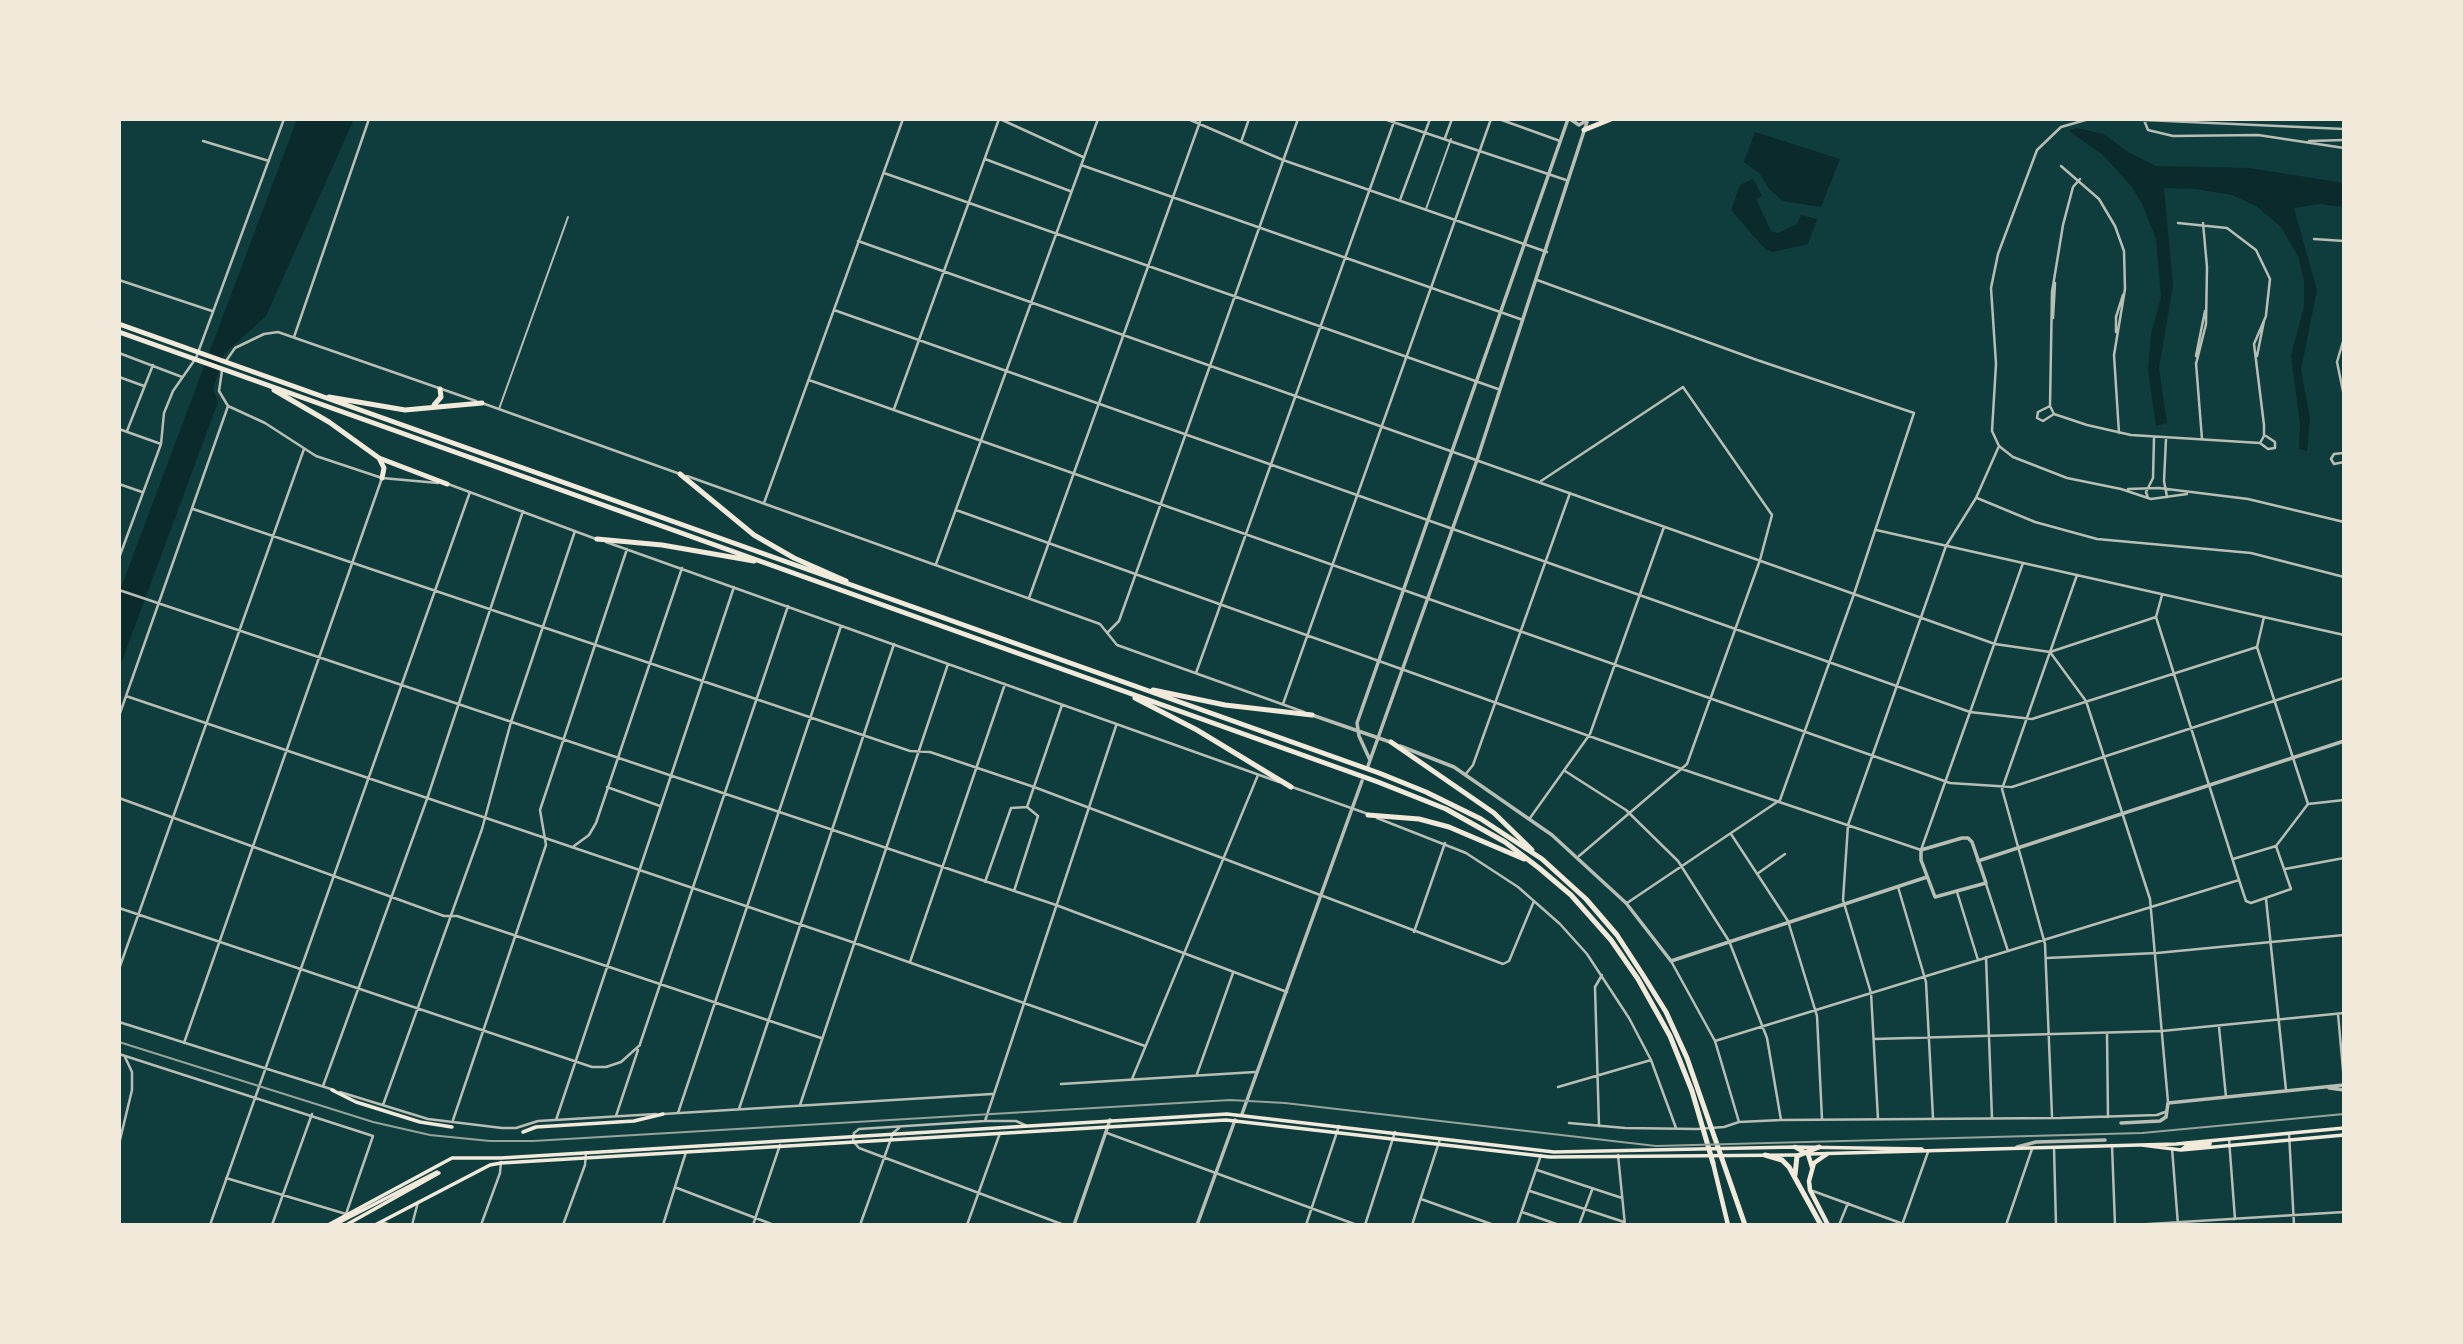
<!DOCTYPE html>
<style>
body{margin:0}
#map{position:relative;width:2463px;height:1344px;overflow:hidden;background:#0f3d3e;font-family:Quicksand,sans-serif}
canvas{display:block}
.frame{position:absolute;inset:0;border:121px solid #f1e9da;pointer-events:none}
</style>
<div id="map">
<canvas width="2463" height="1344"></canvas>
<div class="frame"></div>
</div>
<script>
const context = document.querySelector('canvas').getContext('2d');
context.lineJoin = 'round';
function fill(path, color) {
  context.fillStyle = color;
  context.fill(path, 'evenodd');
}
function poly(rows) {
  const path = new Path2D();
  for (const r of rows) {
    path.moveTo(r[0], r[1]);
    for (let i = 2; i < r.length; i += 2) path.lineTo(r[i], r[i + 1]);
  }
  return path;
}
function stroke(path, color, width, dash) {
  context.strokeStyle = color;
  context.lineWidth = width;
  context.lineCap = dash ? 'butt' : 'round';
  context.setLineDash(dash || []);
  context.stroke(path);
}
fill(poly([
 [297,119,354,119,266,316,224,354,213,389,218,402,119,669,119,593],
 [2076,128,2104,134,2128,152,2156,166,2249,168,2344,183,2344,207,2320,204,2294,208,2317,290,2301,370,2310,418,2307,451,2299,449,2300,424,2291,355,2304,307,2304,280,2298,256,2281,227,2256,206,2232,195,2196,189,2164,188,2173,286,2159,368,2167,423,2156,426,2148,371,2151,334,2161,297,2156,239,2142,204,2132,187,2103,155,2069,131],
 [1755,132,1840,159,1821,207,1783,201,1769,189,1760,174,1744,162],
 [1753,179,1762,196,1756,199,1771,231,1778,233,1797,224,1801,215,1817,219,1808,244,1773,252,1765,249,1731,210,1740,185]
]), '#0a2a2b');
stroke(poly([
 [1426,209,1451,139],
 [499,409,568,217]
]), '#b8beb3', 2);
stroke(poly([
 [1000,119,1083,157],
 [1188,119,1283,160,1547,252],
 [1384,119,1566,180],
 [1499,119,1560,141],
 [2089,119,2061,127,2037,150,1998,254,1991,288,1996,364,1992,431,1999,446,2013,457,2067,478,2121,489,2151,499,2187,494],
 [2123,119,2344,129],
 [2144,120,2148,130,2173,136,2258,135,2344,148],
 [1445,138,1452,119],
 [203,141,269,161],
 [2309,141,2344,140],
 [1241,142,1249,119],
 [985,159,1070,191],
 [1081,165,1523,320],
 [2061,166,2099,199,2115,226,2124,251,2125,289,2114,355,2119,433],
 [884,173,1498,389],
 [2080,179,2073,187,2063,225,2052,292,2050,406,2054,414,2087,425,2131,435,2260,443,2264,436,2264,425,2254,344,2266,316],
 [1400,200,1430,119],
 [2178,223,2227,228,2256,250,2270,279,2266,315],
 [2314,239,2344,241],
 [858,241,1995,644,2050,652,2156,617],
 [119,280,212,311],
 [1537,280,1757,360,1914,413,1854,594,1780,800,1627,903],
 [834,310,1970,712,2032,719,2257,647],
 [2053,318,2055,283],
 [2116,332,2116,317,2123,295],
 [294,337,369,119],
 [2344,338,2337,362,2344,396],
 [119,353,182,377],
 [2196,356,2205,311],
 [2257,356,2264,321],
 [226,361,235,348,264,334,278,332,476,401],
 [2196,363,2202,439],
 [2196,364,2206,324,2207,267,2203,223],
 [119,377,144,386],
 [809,380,1950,783,2012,787,2344,678],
 [2343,386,2344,378],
 [482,403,680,474],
 [228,406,265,423,316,456,382,478,438,483],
 [2050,406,2038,412,2037,418,2043,421,2054,414],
 [894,409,999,119],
 [119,429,161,444],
 [127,431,153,365],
 [2166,439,2164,481,2167,497],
 [2260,443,2268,449,2275,448,2275,442,2266,436],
 [2344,448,2344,458],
 [2343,453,2334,454,2331,459,2334,464,2344,462],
 [687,476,1100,624,1117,645,1304,712],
 [1541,481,1683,387,1772,515,1760,560,1687,764,1579,856],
 [119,484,142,492],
 [448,484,596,539],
 [2128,489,2159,488,2248,499,2344,522],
 [1977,498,2035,522,2097,539,2251,553,2344,577],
 [2148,498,2146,492,2153,478,2154,438],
 [764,503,903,119],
 [193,509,910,751,930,752,1034,787,1503,964,1509,961,1534,901],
 [956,510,1673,766,1921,850,2023,563],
 [1876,530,2344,635],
 [606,542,1279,782],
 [119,558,161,444,164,413,173,391,196,358,284,119],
 [936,564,1098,119],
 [119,590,1056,905,1287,992],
 [2162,595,2156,617,2239,880,2246,901,2251,903,2291,889,2276,846,2308,804,2257,647,2264,617],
 [1029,598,1201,119],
 [1107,633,1119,621,1298,119],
 [2050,652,2086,701,2150,899,2168,1102],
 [1196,673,1395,119],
 [126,696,852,942,1145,1046],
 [1283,704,1491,119],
 [119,716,228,406,219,391,222,371],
 [1565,771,1626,810,1678,861,1729,941,1767,1038,1781,1120],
 [1465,775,1473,765,1570,493],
 [607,787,660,806],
 [1292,787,1368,814],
 [119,798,444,916,457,916,821,1038],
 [2308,804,2344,800],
 [1027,807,1062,705],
 [1377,818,1466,853,1518,887,1560,924,1587,954,1629,1018,1651,1060,1676,1128],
 [1530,818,1590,734,1664,527],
 [1731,834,1788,921,1817,1016,1822,1119],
 [574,846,589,835,596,823,682,568],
 [2233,859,2276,846],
 [2285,869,2344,858],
 [1757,874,1785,854],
 [985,882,1011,808,1027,807,1038,816,1014,891],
 [1986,884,2008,951],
 [1898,887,1926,982,1933,1118],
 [1957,892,1978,960],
 [2266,899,2286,1090],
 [119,908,592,1067,606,1067,621,1062,640,1045],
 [1414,932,1445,843],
 [1986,957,1992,1118],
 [2047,958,2157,953,2344,935],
 [1671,961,1715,1041,1739,1122],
 [910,962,1005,684],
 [119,969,304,449],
 [2338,1014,2344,1081],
 [119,1022,334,1090],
 [2219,1027,2226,1097],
 [2107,1034,2108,1117],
 [1874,1039,2162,1031,2344,1013],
 [1715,1041,2239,880],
 [184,1043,382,478],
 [640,1044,788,606],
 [119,1054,373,1136,346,1214,226,1178],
 [1197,1074,1233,973],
 [1132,1079,1258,775],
 [1061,1084,1255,1072],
 [323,1086,427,799,523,511],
 [1558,1087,1651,1060],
 [340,1092,428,1119,502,1128,516,1128,538,1121,656,1114],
 [383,1105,482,829,511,722,575,531],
 [800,1105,948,664],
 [739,1109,894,644],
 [678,1113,841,626],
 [663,1114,992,1094],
 [616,1116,638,1050],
 [2052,1116,2045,944,2002,789,2077,575],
 [1878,1119,1871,993,1843,900,1848,825,1946,546,1976,498,1999,446],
 [453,1120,546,845,540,810,627,549],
 [556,1120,734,587],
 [985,1121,1116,726],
 [1569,1123,1625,1128,1697,1129,1724,1127,1739,1122,1781,1120,2060,1118,2157,1115,2165,1112],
 [1027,1126,1016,1121,985,1121,859,1129,854,1133,853,1141,859,1148,1064,1225],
 [1599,1126,1595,987,1602,975],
 [1107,1133,1357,1225],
 [2289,1133,2294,1225],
 [2229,1139,2235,1219],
 [119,1144,132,1090,132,1072,125,1057],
 [2112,1145,2115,1225],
 [2054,1148,2056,1225],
 [2172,1148,2178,1225],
 [1618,1155,1625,1225],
 [1537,1170,1622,1198],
 [677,1188,774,1225],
 [1530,1191,1624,1222],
 [1813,1191,1906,1225],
 [1421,1199,1494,1225],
 [1522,1212,1559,1225],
 [381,1222,391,1225],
 [210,1225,470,492],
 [272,1225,312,1114],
 [412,1225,418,1202],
 [481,1225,500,1173,501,1162],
 [563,1225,585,1165,586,1152],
 [663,1225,686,1152],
 [753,1225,780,1145],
 [860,1225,893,1133,899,1128],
 [967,1225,1000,1133],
 [1306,1225,1339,1126],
 [1365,1225,1395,1132],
 [1412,1225,1440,1139],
 [1517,1225,1541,1155],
 [1579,1225,1592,1190],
 [1839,1225,1848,1203],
 [1902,1225,1928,1152],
 [2006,1225,2032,1149],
 [2133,1225,2344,1212]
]), '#b8beb3', 2.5);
stroke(poly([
 [1570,119,1579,125,1589,119],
 [1312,715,1393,743],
 [1400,746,1454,767,1552,835,1626,903,1671,961,1927,877],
 [1370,760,1359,736,1357,723,1568,119],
 [1368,766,1477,460,1587,122],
 [1962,838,1968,838,1972,842,1986,883,1935,897,1921,860,1921,850,1962,838],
 [1978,861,2344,741],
 [2329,1088,2344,1090],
 [1242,1114,1362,781],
 [2121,1123,2160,1121,2166,1117,2168,1103,2344,1085],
 [2017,1147,2036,1142,2105,1140],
 [1074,1225,1110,1120],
 [1197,1225,1235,1120]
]), '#b8beb3', 3.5);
stroke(poly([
 [332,1090,356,1102,420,1122,452,1127],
 [523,1132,536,1127,634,1121,663,1114],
 [2142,1145,2181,1150,2344,1135],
 [2181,1150,2186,1146,2210,1144,2210,1141],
 [1809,1154,2176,1144,2344,1128],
 [328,1225,452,1158,501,1158,1227,1114,1554,1152,1795,1147,1922,1149],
 [334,1225,437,1172],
 [346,1225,439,1173],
 [375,1225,490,1165,501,1163,1226,1120,1550,1157,1797,1155]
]), '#f1e9da', 3.5);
stroke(poly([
 [1795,1147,1808,1154,1812,1167],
 [1827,1154,1814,1163,1809,1181,1810,1190,1828,1225],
 [1713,1163,1728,1225]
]), '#f1e9da', 4.5);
stroke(poly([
 [1584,130,1611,119],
 [119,324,1379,773,1426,792,1481,819,1542,859,1586,899,1617,935,1643,975,1666,1012,1687,1058,1745,1225],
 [119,332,1378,782,1446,809,1505,842,1539,868,1571,895,1611,940,1638,979,1670,1036,1692,1091,1713,1163],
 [274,390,329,422,379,458,447,484],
 [329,397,405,410,482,403],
 [434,405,441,397,440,389],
 [379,458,384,468,382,478],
 [680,474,754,535,794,558,846,581],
 [597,539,662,545,754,561],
 [1153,690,1225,705,1312,715],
 [1135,698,1197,730,1291,787],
 [1391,742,1494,813,1532,850],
 [1368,815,1419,819,1449,827,1524,859],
 [1765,1155,1782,1160,1789,1167,1821,1225],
 [1795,1175,1797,1156,1819,1147]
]), '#f1e9da', 5);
stroke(poly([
 [119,1042,373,1122,430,1135,490,1141,533,1141,1230,1100,1285,1103,1656,1146,2142,1133,2344,1114]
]), '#97a49c', 2);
</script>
